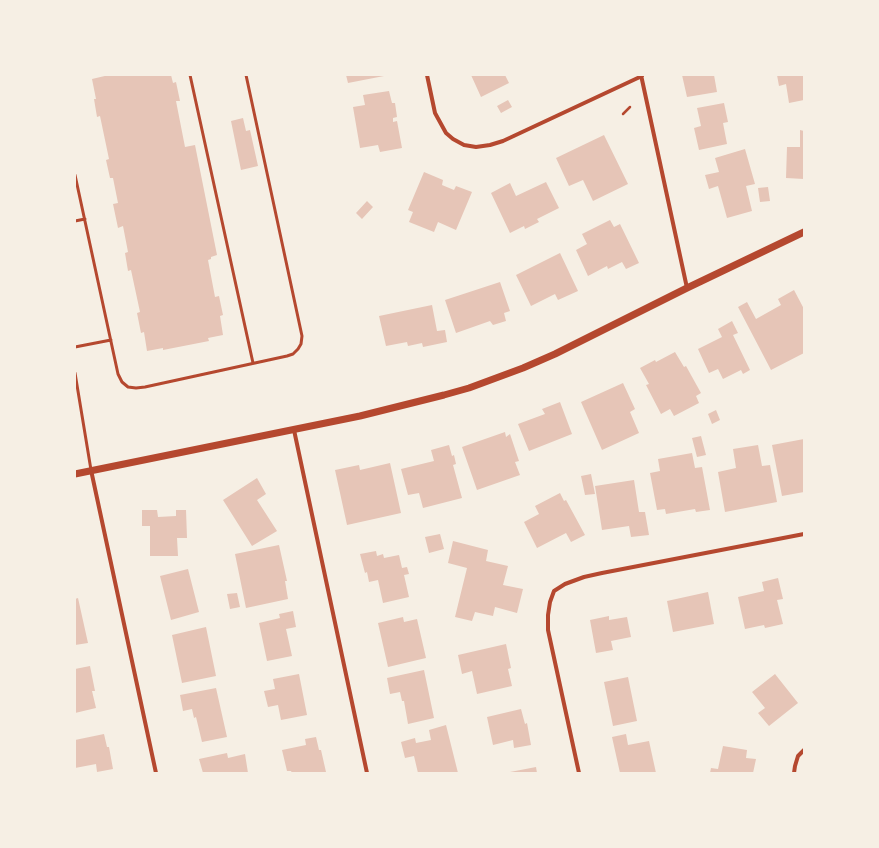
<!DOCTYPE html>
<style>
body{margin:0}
#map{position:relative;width:879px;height:848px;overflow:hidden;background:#f6efe4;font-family:"Work Sans",sans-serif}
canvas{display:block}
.frame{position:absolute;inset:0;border:76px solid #f6efe4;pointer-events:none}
</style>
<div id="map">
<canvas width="879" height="848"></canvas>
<div class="frame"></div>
</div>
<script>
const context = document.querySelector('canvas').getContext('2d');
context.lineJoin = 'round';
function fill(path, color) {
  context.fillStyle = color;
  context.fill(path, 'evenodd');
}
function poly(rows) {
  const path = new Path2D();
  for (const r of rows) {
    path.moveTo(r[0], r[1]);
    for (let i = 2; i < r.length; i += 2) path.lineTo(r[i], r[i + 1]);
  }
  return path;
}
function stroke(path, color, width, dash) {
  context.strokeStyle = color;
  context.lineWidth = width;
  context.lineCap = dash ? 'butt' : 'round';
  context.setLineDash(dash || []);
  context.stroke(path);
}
fill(poly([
 [109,75,171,75,173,83,176,82,180,101,176,101,185,147,195,145,217,255,211,257,211,259,208,260,215,297,219,296,223,315,220,316,223,335,208,338,209,341,163,350,163,348,147,351,144,332,141,333,137,313,140,312,131,270,128,271,125,253,128,252,123,226,118,228,113,204,118,203,113,178,110,178,106,160,109,159,100,116,97,117,94,99,96,99,92,79],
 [346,75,384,75,384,76,348,83],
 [471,75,505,75,509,83,481,97],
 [682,75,714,75,717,92,687,97],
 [777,75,804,75,804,100,789,103,786,84,779,86],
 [389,91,392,103,395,103,397,117,393,118,393,122,397,121,402,148,380,152,378,145,360,148,353,107,365,105,363,95],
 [508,100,512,107,501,113,497,106],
 [724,103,728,122,723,123,727,144,699,150,694,128,701,126,697,108],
 [243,118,246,131,250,130,258,166,241,170,231,121],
 [800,130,804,131,804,179,786,178,787,147,800,147],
 [604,135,628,184,593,201,583,180,569,186,556,158],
 [745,149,755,184,746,186,752,211,727,218,718,186,709,189,705,175,719,172,715,158],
 [424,172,443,180,442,185,454,190,456,186,472,192,456,230,438,222,434,232,409,222,413,212,408,210],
 [546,182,559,208,537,219,539,222,525,229,524,226,510,233,491,193,510,183,516,196],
 [768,187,770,201,760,202,758,188],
 [367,201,373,207,362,219,356,213],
 [610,220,614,227,620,224,639,263,626,269,622,262,608,269,607,266,588,276,576,250,587,244,582,234],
 [560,253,578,291,558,300,555,294,531,306,516,275],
 [500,282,510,311,504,313,506,321,493,325,490,321,456,333,445,300],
 [794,290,804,309,804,353,771,370,738,307,747,302,756,319,781,305,778,299],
 [432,305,437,331,445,330,447,342,423,347,422,343,408,346,407,342,386,346,379,316],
 [732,321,738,333,733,335,750,370,743,374,741,370,723,379,718,369,709,373,698,349,722,337,718,329],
 [675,352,684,367,686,366,701,393,696,396,699,403,674,416,670,409,661,414,646,385,649,384,640,368,655,360,656,362],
 [623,383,635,409,630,412,639,433,602,450,581,402],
 [560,402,572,434,529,451,518,424,545,414,542,409],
 [716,410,720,420,712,424,708,414],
 [505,432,506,437,510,434,519,461,515,462,520,475,477,490,462,447],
 [701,436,706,455,697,457,692,438],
 [804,439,804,492,782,496,772,445],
 [449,445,452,456,454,455,456,464,453,465,462,498,423,508,419,493,408,495,401,469,434,461,431,450],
 [758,445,762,466,770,465,777,502,725,512,718,472,736,468,733,449],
 [692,453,695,468,702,467,710,510,696,512,695,509,666,514,665,509,657,510,650,473,660,471,658,459],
 [390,463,401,513,347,525,335,470,359,465,360,470],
 [591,474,595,494,585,495,581,476],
 [257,478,266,494,257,500,277,531,252,546,223,500],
 [634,480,639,512,645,512,649,535,631,537,629,526,602,530,595,486],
 [560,493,564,501,566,500,585,535,571,542,566,533,537,548,524,522,539,514,535,506],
 [142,510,157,510,158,517,176,516,176,510,186,510,187,538,177,538,178,556,150,556,150,526,142,526],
 [440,534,444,549,429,553,425,537],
 [453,541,488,550,486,561,508,566,503,585,523,589,517,613,495,607,493,616,475,612,472,621,455,617,467,568,448,563],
 [279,545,287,581,285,581,288,599,246,608,235,554],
 [376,551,377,556,383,554,384,558,399,555,402,568,407,567,409,574,404,575,409,597,383,603,378,580,369,582,367,572,365,573,360,554],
 [188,569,199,612,171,620,160,576],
 [778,578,783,599,777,600,783,624,765,628,764,625,745,629,738,597,764,591,762,582],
 [708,592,714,624,673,632,667,601],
 [237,593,240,607,230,609,227,594],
 [78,598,88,643,75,645,75,599],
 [293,611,296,627,286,629,292,656,267,661,259,623,280,618,279,614],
 [609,616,609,620,627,617,631,637,611,641,613,650,596,653,590,620],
 [403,617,404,622,417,619,426,658,388,667,378,623],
 [206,627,216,676,182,683,172,635],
 [506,644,511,668,508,669,512,686,477,694,472,671,462,674,458,655],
 [90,666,95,691,92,691,96,708,75,713,75,669],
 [424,670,434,718,408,724,404,701,402,701,400,692,390,694,387,678],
 [299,674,307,715,281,720,278,705,268,707,264,691,275,689,273,679],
 [775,674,798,703,769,726,758,713,765,708,752,692],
 [628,677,637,721,613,726,604,682],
 [216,688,227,737,202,742,196,717,194,718,192,709,183,711,180,695],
 [521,709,525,724,527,723,531,745,514,748,513,740,493,745,487,717],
 [446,725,458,773,418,773,414,756,405,758,401,742,415,738,416,743,431,740,429,730],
 [104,734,107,747,109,747,113,769,97,772,96,764,75,768,75,740],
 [626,734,628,745,649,741,656,773,630,773,630,772,620,773,612,737],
 [316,737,319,750,321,750,326,772,319,773,292,773,291,771,287,771,282,750,306,745,305,739],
 [723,746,747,750,746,758,756,759,753,773,710,773,711,768,718,769],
 [227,753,228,758,245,754,248,773,203,773,199,759],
 [536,767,537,773,510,773,510,772]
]), '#e6c5b7');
stroke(poly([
 [623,114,630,107]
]), '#b5482f', 2.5);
stroke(poly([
 [190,75,253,363],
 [75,175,118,374,122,382,128,387,136,388,145,387,287,356,293,354,298,349,301,344,302,336,246,75],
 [75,221,85,219],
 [75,347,111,340],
 [75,373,91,470]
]), '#b5482f', 3);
stroke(poly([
 [427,75,435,113,446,133,453,139,464,145,476,147,490,145,503,141,642,76],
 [641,75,687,288],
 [294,430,367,773],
 [91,470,156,773],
 [579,773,548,630,548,615,550,602,554,591,565,584,584,577,602,573,804,534],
 [794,773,795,766,798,756,804,750]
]), '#b5482f', 4);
stroke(poly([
 [75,474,360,416,444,395,469,388,523,368,555,354,687,288,804,232]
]), '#b5482f', 7);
</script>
